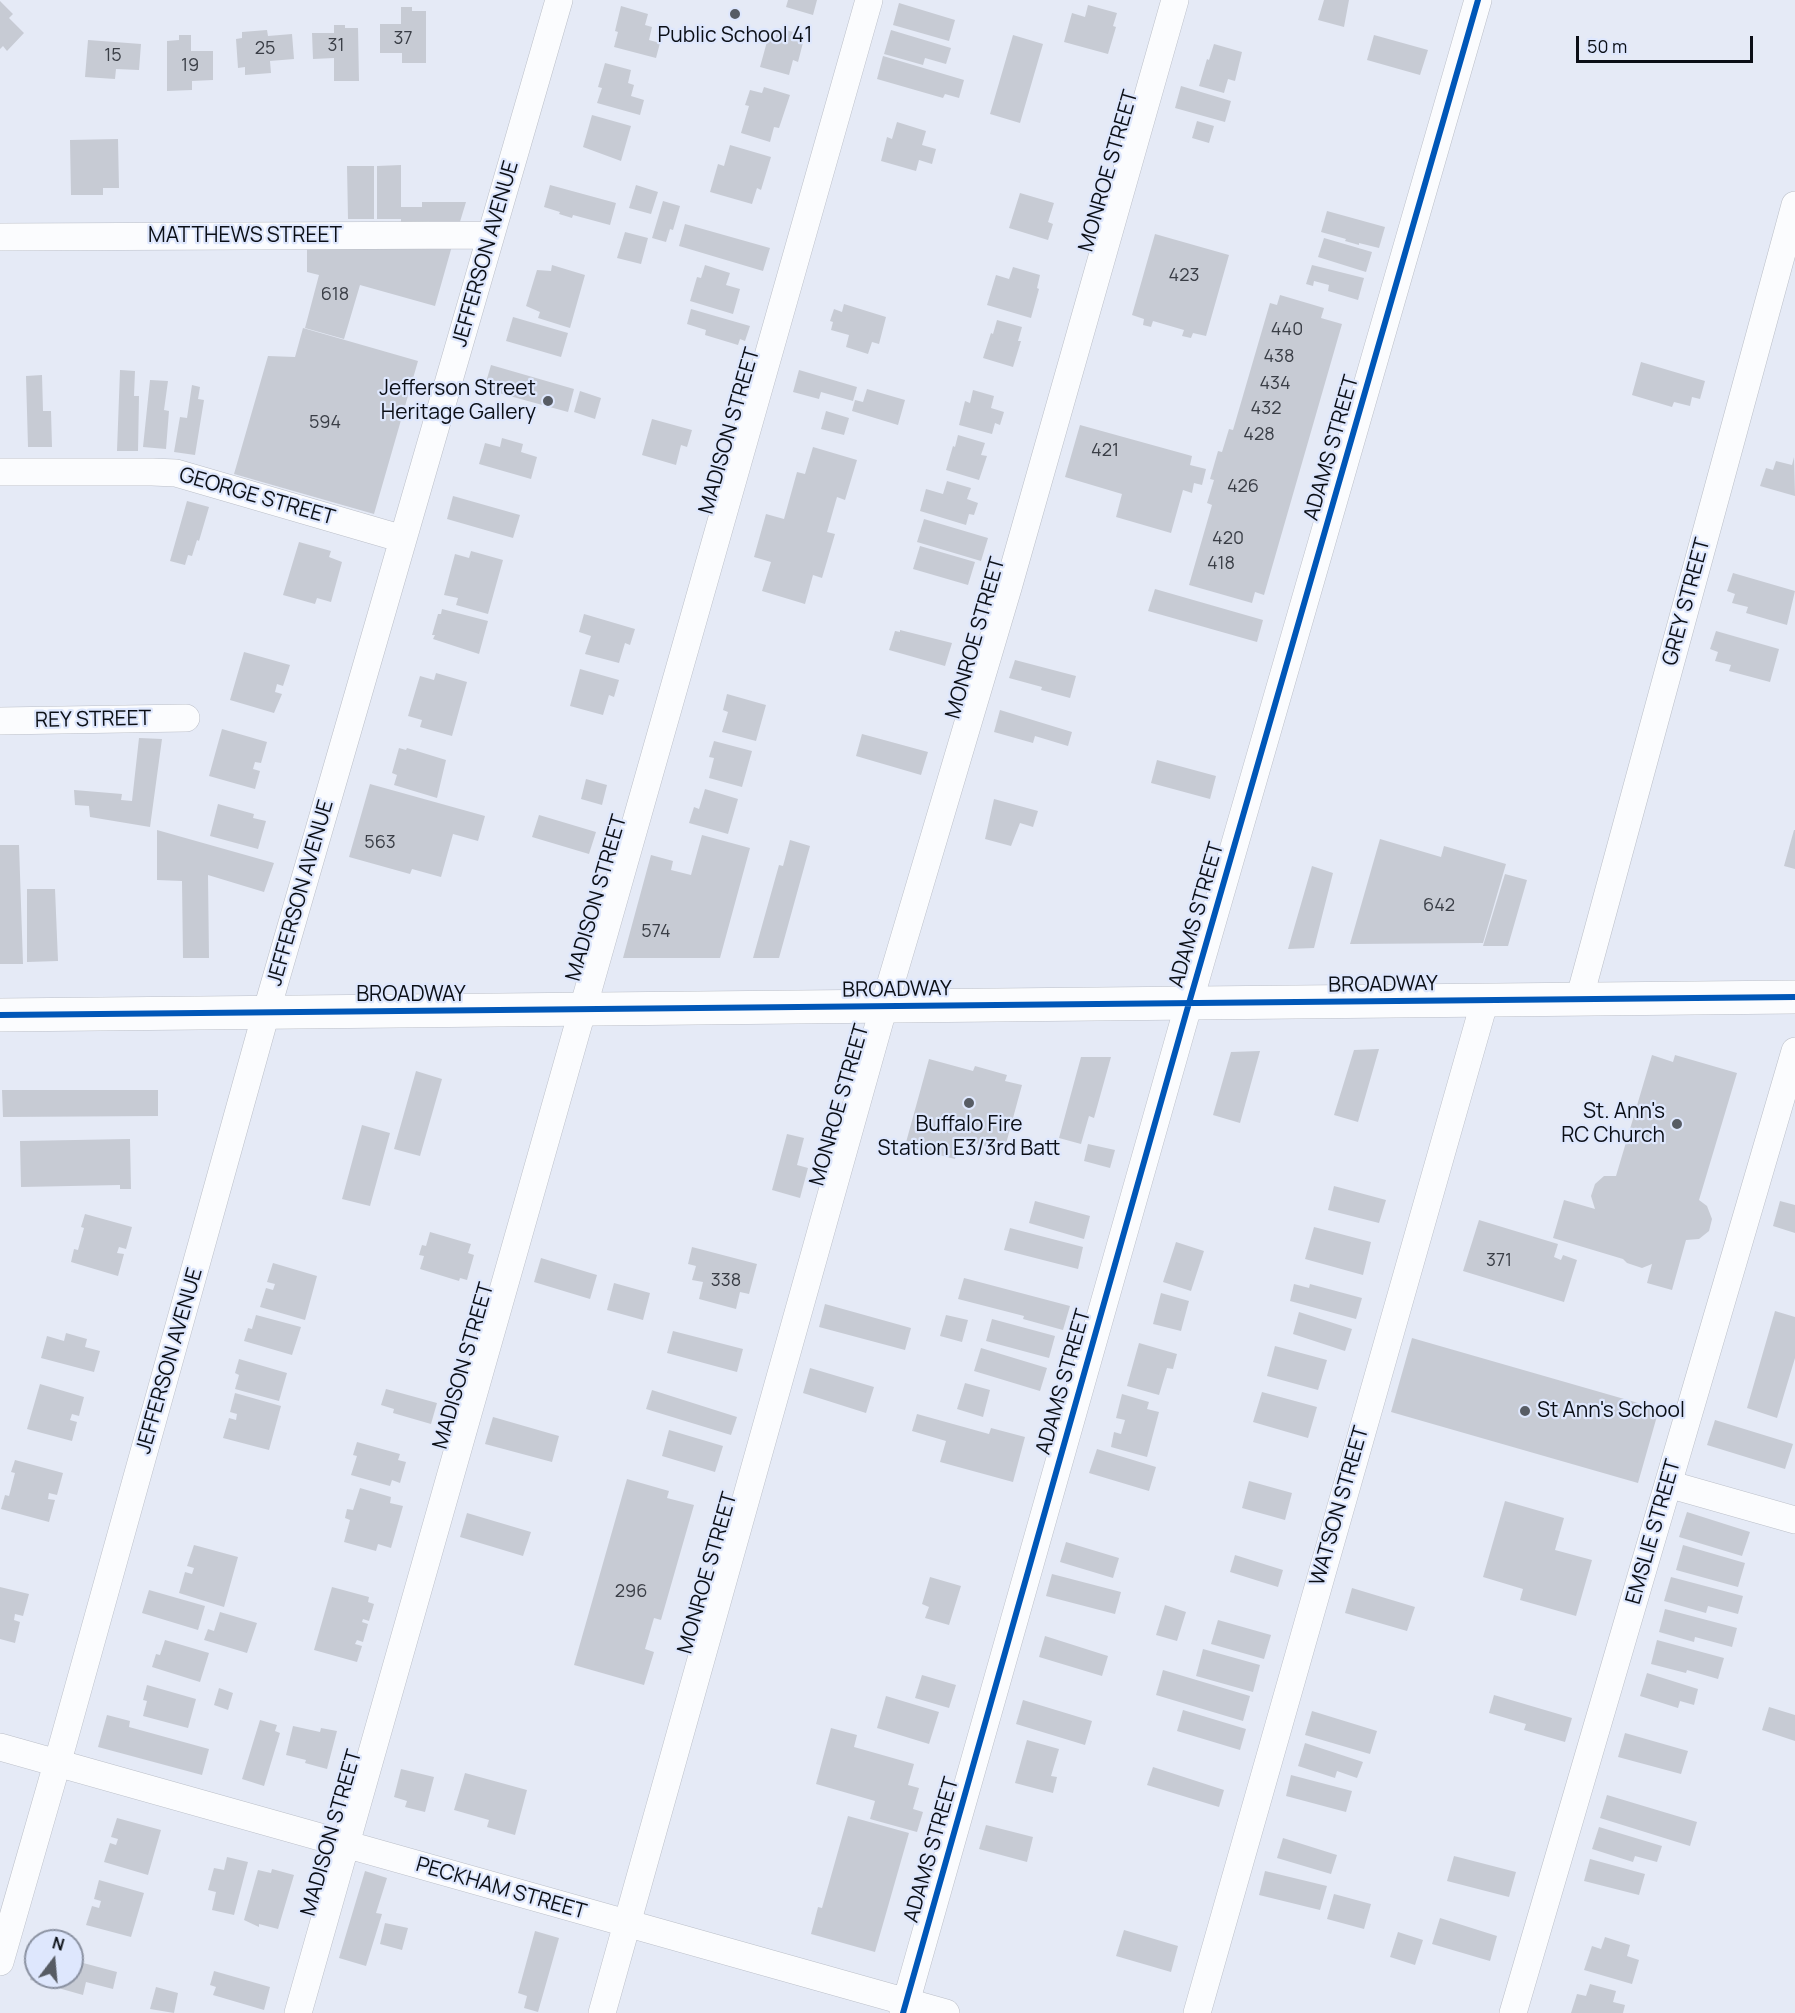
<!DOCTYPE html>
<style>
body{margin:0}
#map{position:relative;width:1795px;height:2013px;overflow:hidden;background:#e5eaf6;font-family:Manrope,sans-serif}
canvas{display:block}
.north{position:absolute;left:24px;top:1929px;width:60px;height:60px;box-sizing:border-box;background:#dee7fd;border:2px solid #8a91a1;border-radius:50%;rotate:16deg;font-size:16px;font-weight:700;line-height:24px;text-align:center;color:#0b0f16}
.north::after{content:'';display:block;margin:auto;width:21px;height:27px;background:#575c64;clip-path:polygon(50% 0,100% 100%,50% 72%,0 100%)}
.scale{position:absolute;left:1576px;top:36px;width:177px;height:27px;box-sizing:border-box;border:3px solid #0b0f16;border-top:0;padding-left:8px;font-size:18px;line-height:21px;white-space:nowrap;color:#0b0f16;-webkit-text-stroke:4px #dee7fd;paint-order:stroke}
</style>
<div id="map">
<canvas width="1795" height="2013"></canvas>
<div class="north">N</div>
<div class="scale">50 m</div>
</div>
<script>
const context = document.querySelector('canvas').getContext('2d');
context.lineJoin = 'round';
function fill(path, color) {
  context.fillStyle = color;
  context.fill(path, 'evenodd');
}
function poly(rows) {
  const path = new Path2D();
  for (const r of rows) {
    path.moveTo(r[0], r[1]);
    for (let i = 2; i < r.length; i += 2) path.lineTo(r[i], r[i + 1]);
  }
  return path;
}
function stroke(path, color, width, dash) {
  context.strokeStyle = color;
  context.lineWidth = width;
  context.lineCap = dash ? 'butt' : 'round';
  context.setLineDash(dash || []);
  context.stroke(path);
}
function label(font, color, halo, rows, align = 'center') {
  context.font = font + ' Manrope,sans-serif';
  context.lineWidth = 4.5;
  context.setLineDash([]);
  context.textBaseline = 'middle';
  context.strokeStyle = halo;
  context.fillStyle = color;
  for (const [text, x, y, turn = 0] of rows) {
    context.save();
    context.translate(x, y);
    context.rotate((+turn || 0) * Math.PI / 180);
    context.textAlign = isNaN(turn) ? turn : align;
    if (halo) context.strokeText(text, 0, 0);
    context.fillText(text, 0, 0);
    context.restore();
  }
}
fill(poly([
 [788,0,817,0,813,15,786,7],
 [1324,0,1349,0,1344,27,1318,20],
 [0,1,13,14,9,18,24,33,7,51,3,46,0,49],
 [899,3,955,20,949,41,893,25],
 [1088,5,1117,13,1113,26,1116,27,1108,54,1064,42,1072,13,1085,17],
 [621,6,648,14,645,25,652,27,649,40,660,43,656,58,614,47,618,32,615,31],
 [401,7,412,7,412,11,426,11,426,63,402,63,402,53,380,53,380,24,401,24],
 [334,25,345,25,345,28,358,28,359,81,334,81,334,58,313,59,312,33,334,33],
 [778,28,805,35,798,62,793,60,789,75,760,67,768,38,775,40],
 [267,30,268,36,292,34,294,59,270,61,271,73,245,75,245,67,238,68,236,39,242,38,242,32],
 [891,30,951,48,946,64,925,58,923,65,884,54],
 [179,35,191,35,191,51,213,51,213,80,192,81,192,90,167,91,167,41,179,40],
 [1013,35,1043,44,1020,123,990,114],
 [1374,35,1428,50,1420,75,1367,60],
 [88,40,141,44,139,70,116,69,115,79,85,77],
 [1214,44,1242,52,1235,81,1228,79,1224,93,1199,86,1207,59,1209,60],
 [883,56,964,80,959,98,945,94,943,98,877,79],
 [605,63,631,70,628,83,634,85,631,96,644,100,640,115,597,103,602,88,598,87],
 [1181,86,1231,101,1225,122,1175,108],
 [764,87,790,95,779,128,774,127,770,142,741,133,749,106,745,105,750,90,762,93],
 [592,115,631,126,621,161,583,147],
 [1197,121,1214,126,1209,143,1192,138],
 [897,122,926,131,922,145,936,149,932,164,919,160,916,171,881,161,887,137,892,139],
 [118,139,119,188,103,188,103,195,71,195,70,140],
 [730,145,771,157,761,190,757,188,752,204,710,192,718,164,724,166],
 [401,165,401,207,422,207,422,202,466,202,459,225,401,224,401,219,377,219,377,166],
 [347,166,374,166,374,219,348,219],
 [550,185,616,203,610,225,573,215,572,218,559,214,560,212,544,207],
 [636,185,658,192,651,214,629,208],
 [1020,193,1054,203,1048,222,1053,224,1048,240,1009,228],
 [663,201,680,206,673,230,670,229,666,242,652,238],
 [1327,211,1385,227,1379,248,1359,243,1359,245,1345,241,1346,239,1321,232],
 [685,224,770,248,763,271,679,246],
 [625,232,648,238,641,264,617,258],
 [1155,234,1229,255,1206,336,1193,333,1191,338,1182,336,1184,330,1153,321,1151,327,1143,325,1144,319,1132,315],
 [1324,238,1372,252,1366,272,1318,257],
 [452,246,435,306,360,285,344,339,305,328,319,275,307,272,307,247],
 [552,265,585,275,570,328,538,318,540,312,526,306,537,270,551,271],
 [705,265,730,273,726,285,740,289,733,314,690,301,697,277,701,278],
 [1312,265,1364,278,1358,300,1328,291,1329,285,1314,281,1313,286,1306,284],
 [1013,267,1040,275,1037,288,1039,289,1031,318,987,305,996,275,1009,279],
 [1280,295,1324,308,1321,318,1342,324,1264,595,1255,592,1252,603,1189,585,1212,505,1207,503,1214,480,1210,479,1218,451,1222,452,1229,429,1233,430,1270,303,1277,305],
 [844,304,886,317,879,344,872,342,868,354,846,347,849,335,831,330,833,322,830,321,834,309,842,312],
 [691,309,750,326,745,341,740,339,738,345,705,335,706,330,687,324],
 [513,317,568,333,561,357,506,341],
 [997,320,1022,327,1018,341,1021,341,1013,367,983,358,991,333,993,334],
 [303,328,418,361,374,514,234,474,268,356,295,357],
 [1641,362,1705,381,1700,399,1692,397,1690,406,1674,402,1672,407,1632,395],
 [491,365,574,389,568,412,484,389],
 [120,370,135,371,134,396,139,396,138,451,117,451],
 [799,370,857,387,853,401,821,392,819,399,793,392],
 [42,375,43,411,51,411,52,447,28,447,26,376],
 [150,380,168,381,164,410,169,411,166,449,143,447],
 [192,385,200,387,198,399,204,400,195,455,174,452,180,417,187,418],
 [867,389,905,400,898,425,852,411,855,400,863,402],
 [973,390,994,396,991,408,1004,412,1000,425,995,423,992,434,959,425,965,401,970,403],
 [580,391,601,398,595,419,574,412],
 [826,411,849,418,844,435,821,429],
 [652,419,692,430,687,447,681,445,676,465,642,455],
 [1080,425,1192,456,1190,465,1206,469,1202,485,1194,483,1192,493,1183,490,1171,533,1116,517,1122,494,1065,477],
 [958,435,985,443,981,455,987,456,979,480,946,470,953,446,955,447],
 [502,438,523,444,521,452,537,457,531,479,479,464,485,443,500,447],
 [813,447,857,460,845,500,837,497,827,532,835,534,822,578,813,575,805,604,762,591,771,562,754,557,766,514,784,519,797,472,805,474],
 [1794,457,1795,496,1760,486,1766,468,1773,470,1776,461,1792,465],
 [947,481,971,488,967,499,978,503,974,515,969,514,966,525,920,511,926,489,943,494],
 [453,496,520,515,513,538,447,519],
 [187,501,209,507,199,541,197,540,192,556,188,555,185,565,170,561],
 [924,519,988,538,981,561,917,542],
 [299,542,331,551,329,557,342,562,331,602,317,598,315,604,283,595],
 [920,546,975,562,968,585,913,569],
 [471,551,503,560,488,614,456,605,458,598,444,595,455,554,469,558],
 [1733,573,1795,591,1787,625,1746,613,1748,607,1732,603,1735,594,1727,591],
 [1155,589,1263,620,1257,642,1148,611],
 [442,609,488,621,479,654,433,639,435,635,432,635,438,614,441,614],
 [584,614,635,629,630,645,625,643,619,663,585,654,591,636,579,632],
 [900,630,952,643,945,666,889,650,895,631,900,632],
 [1716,631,1779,649,1770,682,1729,671,1731,665,1715,661,1718,652,1710,649],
 [244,652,290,665,283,686,277,684,275,692,282,694,274,713,230,700],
 [1015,660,1076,676,1070,698,1041,690,1042,687,1009,678],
 [580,669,619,680,614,697,609,695,603,715,570,706],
 [436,673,467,682,452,736,420,727,422,720,408,716,420,676,434,680],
 [727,694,766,705,756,741,722,732,728,712,723,710],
 [1000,710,1072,732,1068,746,1035,736,1033,743,994,732],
 [222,729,267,742,261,763,255,762,253,769,260,771,255,789,209,776],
 [862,734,928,752,921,775,856,756],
 [139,738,162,739,150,827,90,817,89,806,75,805,74,790,122,794,121,800,132,801],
 [714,741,752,751,742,787,709,778,714,758,709,757],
 [399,748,406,750,407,748,446,760,437,798,394,785,397,775,392,773],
 [1157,760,1216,776,1210,799,1151,783],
 [586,779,607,785,602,805,581,799],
 [370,784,485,816,478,841,453,834,441,877,412,869,410,874,349,857],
 [705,789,738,799,728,834,689,823,694,807,699,809],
 [994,799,1038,811,1033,827,1020,823,1011,846,985,839],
 [218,804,254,814,253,818,266,821,258,849,210,836],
 [539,815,596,832,589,854,532,837],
 [157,830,274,863,264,892,208,875,209,958,183,958,182,881,157,880],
 [1794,830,1795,830,1795,869,1784,866],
 [702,835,750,848,720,958,623,958,651,855,673,861,671,870,691,875],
 [1380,839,1441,857,1444,846,1506,864,1483,943,1350,944],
 [790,840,810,846,779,958,753,958,779,865,783,866],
 [0,845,19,845,23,964,0,964],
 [1312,866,1333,873,1314,948,1288,949],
 [1505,874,1527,880,1508,946,1483,946],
 [27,889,55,889,58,961,27,962],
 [1379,1049,1358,1122,1334,1115,1354,1050],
 [1260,1051,1240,1123,1213,1115,1231,1052],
 [1652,1055,1673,1062,1675,1055,1737,1073,1699,1200,1707,1206,1712,1219,1709,1231,1699,1239,1686,1240,1672,1290,1647,1283,1652,1264,1642,1268,1627,1263,1623,1259,1553,1238,1564,1200,1595,1209,1591,1196,1595,1184,1604,1176,1616,1176],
 [1081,1057,1111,1057,1094,1118,1089,1116,1081,1144,1059,1138],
 [929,1059,973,1071,975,1066,1007,1075,1005,1081,1022,1085,1004,1151,960,1139,955,1159,905,1146],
 [416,1071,442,1079,420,1156,394,1149],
 [2,1090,158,1090,158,1116,3,1117],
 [362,1125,390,1133,370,1206,342,1199],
 [787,1134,804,1138,797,1165,808,1168,800,1198,772,1190],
 [130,1139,131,1189,120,1189,120,1185,21,1187,20,1141],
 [1088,1144,1115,1150,1110,1168,1084,1161],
 [1334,1186,1386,1200,1379,1223,1328,1210],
 [1035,1201,1090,1216,1084,1239,1029,1223],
 [1780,1201,1795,1205,1795,1233,1773,1226],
 [85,1214,132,1227,126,1249,119,1247,117,1253,124,1254,118,1276,71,1262,74,1249,78,1250,84,1228,81,1227],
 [1479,1220,1558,1244,1554,1257,1561,1260,1563,1255,1577,1260,1564,1302,1463,1271],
 [1314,1227,1371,1242,1363,1275,1305,1259],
 [1010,1228,1083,1247,1078,1269,1004,1250],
 [430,1232,471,1244,468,1253,474,1255,467,1280,460,1278,459,1281,420,1269,424,1256,419,1255,422,1245,426,1246],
 [1176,1242,1204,1251,1191,1291,1163,1282],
 [692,1247,757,1264,749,1294,740,1292,736,1309,699,1299,703,1282,692,1280,696,1266,688,1264],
 [541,1258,597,1275,590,1299,534,1282],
 [273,1263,317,1276,305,1320,260,1307,266,1288,273,1290,275,1284,267,1282],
 [964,1278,1070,1306,1063,1330,1023,1319,1024,1316,958,1299],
 [614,1283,650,1293,643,1320,607,1310],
 [1294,1284,1309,1288,1310,1284,1362,1298,1356,1319,1290,1301],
 [1161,1293,1189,1301,1181,1331,1153,1324],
 [825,1304,911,1328,905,1350,819,1327],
 [1775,1311,1795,1317,1795,1358,1777,1418,1747,1408],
 [1299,1312,1352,1329,1345,1351,1293,1334],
 [256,1315,301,1327,292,1355,244,1341,248,1328,252,1329],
 [946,1315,968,1320,962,1342,940,1336],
 [992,1319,1055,1336,1049,1358,986,1341],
 [673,1331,743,1349,737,1372,667,1353],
 [66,1333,87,1339,85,1347,100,1351,94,1372,41,1358,47,1336,64,1341],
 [1412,1338,1659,1409,1638,1483,1391,1412],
 [1139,1343,1177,1354,1173,1369,1167,1368,1159,1395,1127,1386],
 [1275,1346,1327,1360,1318,1390,1267,1376],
 [981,1348,1047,1368,1040,1391,974,1371],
 [239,1359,287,1373,279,1401,235,1389,239,1375,235,1373],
 [810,1368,874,1387,866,1413,803,1393],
 [965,1383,990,1390,983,1417,957,1409],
 [40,1384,84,1397,79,1416,72,1414,70,1420,77,1422,72,1441,27,1429],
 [386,1389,437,1403,431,1424,393,1413,394,1409,381,1405],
 [652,1390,737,1417,731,1435,646,1409],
 [1262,1392,1317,1407,1308,1438,1253,1422],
 [235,1393,281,1406,269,1450,223,1438,229,1418,236,1420,237,1414,230,1412],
 [1122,1394,1149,1402,1147,1409,1159,1412,1147,1457,1111,1447,1114,1432,1121,1434,1125,1420,1116,1418],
 [917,1414,989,1434,991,1428,1025,1437,1013,1482,940,1462,946,1441,912,1431],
 [493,1417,559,1436,552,1462,485,1444],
 [1715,1420,1793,1444,1785,1469,1707,1445],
 [669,1430,723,1446,715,1472,662,1456],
 [357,1442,400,1454,398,1460,406,1462,400,1483,392,1480,390,1486,351,1475,357,1456,353,1455],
 [1097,1449,1156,1467,1149,1491,1089,1473],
 [15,1460,63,1473,57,1495,49,1493,48,1499,55,1500,49,1522,1,1509,5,1495,9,1496,15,1473,11,1472],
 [627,1479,669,1491,667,1498,694,1505,661,1620,654,1618,645,1649,654,1652,644,1685,574,1665],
 [1249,1481,1292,1493,1285,1520,1242,1508],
 [360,1488,391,1497,390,1503,403,1506,391,1548,378,1544,376,1551,344,1542,350,1520,345,1518,347,1509,353,1510],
 [1505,1501,1564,1518,1555,1550,1592,1560,1576,1616,1520,1600,1523,1589,1483,1577],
 [1687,1512,1750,1532,1742,1556,1679,1537],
 [467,1513,531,1532,523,1556,460,1537],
 [1066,1542,1119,1558,1113,1578,1060,1562],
 [194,1545,238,1557,224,1607,179,1593,185,1572,192,1574,194,1568,187,1566],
 [1683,1545,1745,1563,1738,1587,1676,1570],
 [1235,1555,1283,1570,1278,1587,1230,1572],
 [1052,1574,1121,1592,1115,1614,1046,1596],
 [930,1577,961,1586,949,1625,925,1618,929,1607,922,1604],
 [1671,1577,1743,1596,1738,1614,1708,1606,1706,1613,1664,1601],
 [0,1587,29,1594,23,1616,15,1614,14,1620,20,1622,15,1643,0,1639],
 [332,1587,369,1597,368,1602,374,1604,369,1621,363,1619,362,1622,368,1624,363,1642,357,1640,355,1644,362,1646,357,1662,314,1650],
 [1352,1588,1415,1607,1407,1631,1345,1613],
 [149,1590,205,1606,198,1630,142,1613],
 [1165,1605,1186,1612,1177,1641,1156,1635],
 [1665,1609,1737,1628,1732,1647,1695,1637,1694,1642,1659,1632],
 [220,1612,257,1623,247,1653,204,1640,208,1629,214,1631],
 [1218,1620,1271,1635,1264,1659,1211,1644],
 [1045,1636,1108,1656,1102,1676,1039,1657],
 [165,1640,209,1653,200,1682,152,1667,156,1654,160,1655],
 [1657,1640,1724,1658,1718,1679,1687,1670,1686,1673,1651,1664],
 [1203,1649,1260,1665,1253,1692,1196,1676],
 [1163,1670,1250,1696,1243,1721,1156,1695],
 [1647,1673,1698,1689,1694,1705,1680,1701,1678,1708,1640,1696],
 [922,1675,956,1685,949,1708,915,1698],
 [147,1685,196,1699,188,1728,143,1716,147,1701,143,1700],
 [219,1688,233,1693,228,1710,214,1705],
 [1494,1695,1572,1718,1565,1742,1524,1730,1526,1724,1489,1713],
 [886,1696,939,1712,929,1744,877,1728],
 [1023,1700,1092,1721,1085,1745,1016,1724],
 [1769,1707,1795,1715,1795,1741,1762,1730],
 [1183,1710,1246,1729,1240,1750,1177,1731],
 [1312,1711,1377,1731,1370,1754,1305,1735],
 [107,1715,130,1721,129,1727,209,1749,202,1775,98,1747],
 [260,1720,277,1725,275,1731,280,1733,264,1786,242,1779],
 [293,1726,320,1732,321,1728,337,1731,327,1769,305,1763,306,1760,286,1755],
 [831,1728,857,1735,854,1747,914,1764,908,1785,919,1788,913,1809,923,1812,917,1832,870,1819,875,1801,816,1784],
 [1625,1733,1688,1751,1681,1774,1618,1757],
 [1027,1740,1059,1749,1051,1776,1057,1777,1053,1793,1015,1783],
 [1305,1743,1363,1762,1357,1778,1337,1771,1335,1778,1298,1766],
 [1153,1767,1224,1790,1219,1807,1147,1785],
 [401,1769,434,1777,425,1812,405,1807,407,1801,394,1797],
 [465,1773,527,1790,515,1835,487,1827,489,1820,454,1810],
 [1291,1775,1352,1791,1346,1812,1286,1796],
 [1607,1795,1697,1822,1690,1846,1600,1818],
 [848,1816,909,1833,875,1952,811,1934,818,1907,822,1908],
 [117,1818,161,1830,148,1875,104,1862,110,1843,116,1845,118,1839,111,1837],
 [986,1825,1033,1837,1027,1862,979,1849],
 [1599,1827,1662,1846,1657,1862,1635,1856,1633,1862,1592,1849],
 [1283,1838,1337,1855,1331,1874,1277,1858],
 [1454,1856,1516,1872,1509,1897,1447,1881],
 [227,1857,248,1862,234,1915,212,1910,216,1892,208,1890,214,1868,224,1870],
 [1590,1859,1645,1874,1639,1895,1584,1881],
 [272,1869,294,1875,278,1929,259,1924,259,1927,244,1920,258,1870,271,1873],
 [365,1871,387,1878,376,1913,382,1914,366,1966,339,1958],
 [1265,1871,1327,1886,1320,1910,1259,1895],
 [99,1880,144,1893,131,1937,86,1925,92,1906,99,1908,101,1901,94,1899],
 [1334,1894,1371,1904,1364,1929,1327,1919],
 [1440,1918,1497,1936,1490,1961,1432,1944],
 [385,1923,408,1928,402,1950,380,1944],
 [1124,1930,1178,1946,1171,1972,1116,1956],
 [535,1931,559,1938,538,2012,524,2008,527,1996,518,1993],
 [1398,1932,1423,1940,1415,1965,1390,1957],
 [1605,1937,1630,1945,1627,1956,1639,1960,1632,1984,1584,1970,1592,1946,1601,1949],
 [72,1960,117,1972,113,1989,86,1982,83,1995,30,1980,35,1962,36,1977,72,1977],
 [214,1971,270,1987,264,2010,213,1995,216,1987,210,1985],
 [1590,1984,1616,1991,1613,2002,1625,2005,1623,2013,1571,2013,1577,1994,1586,1996],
 [156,1987,178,1993,174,2013,150,2009]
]), '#c7cbd4');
const minor = poly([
 [0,237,491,235],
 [0,472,152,472,176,473,403,539],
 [0,721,186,718],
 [1579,1000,1795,205],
 [1668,1484,1795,1520],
 [0,1747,946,2013],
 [0,1962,63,1743,266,1013,559,0],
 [298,2013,869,0],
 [602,2013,884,1006,1008,588,1175,0],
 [903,2013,1189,1003,1478,0],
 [1197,2013,1485,1000],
 [1513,2013,1795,1051]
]);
const major = poly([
 [0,1015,1795,997]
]);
stroke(minor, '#bbbfc8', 28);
stroke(major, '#bbbfc8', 34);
stroke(minor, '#fbfcfe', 27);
stroke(major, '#fbfcfe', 33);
stroke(poly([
 [0,1015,1795,997],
 [903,2013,1189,1003,1478,0]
]), '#0057b8', 6);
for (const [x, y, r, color] of [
 [735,14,6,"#575c64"],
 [548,401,6,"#575c64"],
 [969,1103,6,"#575c64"],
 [1677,1124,6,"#575c64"],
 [1525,1411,6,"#575c64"]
]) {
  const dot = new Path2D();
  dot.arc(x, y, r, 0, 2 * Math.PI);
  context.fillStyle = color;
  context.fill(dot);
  stroke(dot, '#dee7fd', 2);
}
label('18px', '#3a3e46', null, [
 ["37",403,39],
 ["31",336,46],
 ["25",265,49],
 ["15",113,56],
 ["19",190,66],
 ["423",1184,276],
 ["618",335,295],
 ["440",1287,330],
 ["438",1279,357],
 ["434",1275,384],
 ["432",1266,409],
 ["594",325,423],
 ["428",1259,435],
 ["421",1105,451],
 ["426",1243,487],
 ["420",1228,539],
 ["418",1221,564],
 ["563",380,843],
 ["642",1439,906],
 ["574",656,932],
 ["371",1499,1261],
 ["338",726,1281],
 ["296",631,1592]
]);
label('21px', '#0b0f16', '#dee7fd', [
 ["Public School 41",735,36],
 ["Jefferson Street",536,389,"right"],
 ["Heritage Gallery",536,413,"right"],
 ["St. Ann's",1665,1112,"right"],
 ["RC Church",1665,1136,"right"],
 ["Buffalo Fire",969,1125],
 ["Station E3/3rd Batt",969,1149],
 ["St Ann's School",1537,1411,"left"]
]);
label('21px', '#0b0f16', '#dee7fd', [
 ["MONROE STREET",1109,171,-74],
 ["MATTHEWS STREET",245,236],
 ["JEFFERSON AVENUE",486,254,-74],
 ["MADISON STREET",730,431,-74],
 ["ADAMS STREET",1332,448,-74],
 ["GEORGE STREET",257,497,16],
 ["GREY STREET",1687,602,-75],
 ["MONROE STREET",976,638,-74],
 ["REY STREET",93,720,-1],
 ["JEFFERSON AVENUE",301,893,-74],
 ["MADISON STREET",597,898,-74],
 ["ADAMS STREET",1197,915,-74],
 ["BROADWAY",1383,985,-1],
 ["BROADWAY",897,990,-1],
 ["BROADWAY",411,995],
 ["MONROE STREET",840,1105,-74],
 ["JEFFERSON AVENUE",170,1361,-74],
 ["MADISON STREET",464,1366,-74],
 ["ADAMS STREET",1064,1382,-74],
 ["WATSON STREET",1340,1506,-74],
 ["EMSLIE STREET",1654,1532,-74],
 ["MONROE STREET",708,1573,-74],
 ["MADISON STREET",332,1833,-74],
 ["ADAMS STREET",932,1850,-74],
 ["PECKHAM STREET",501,1889,16]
]);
</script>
